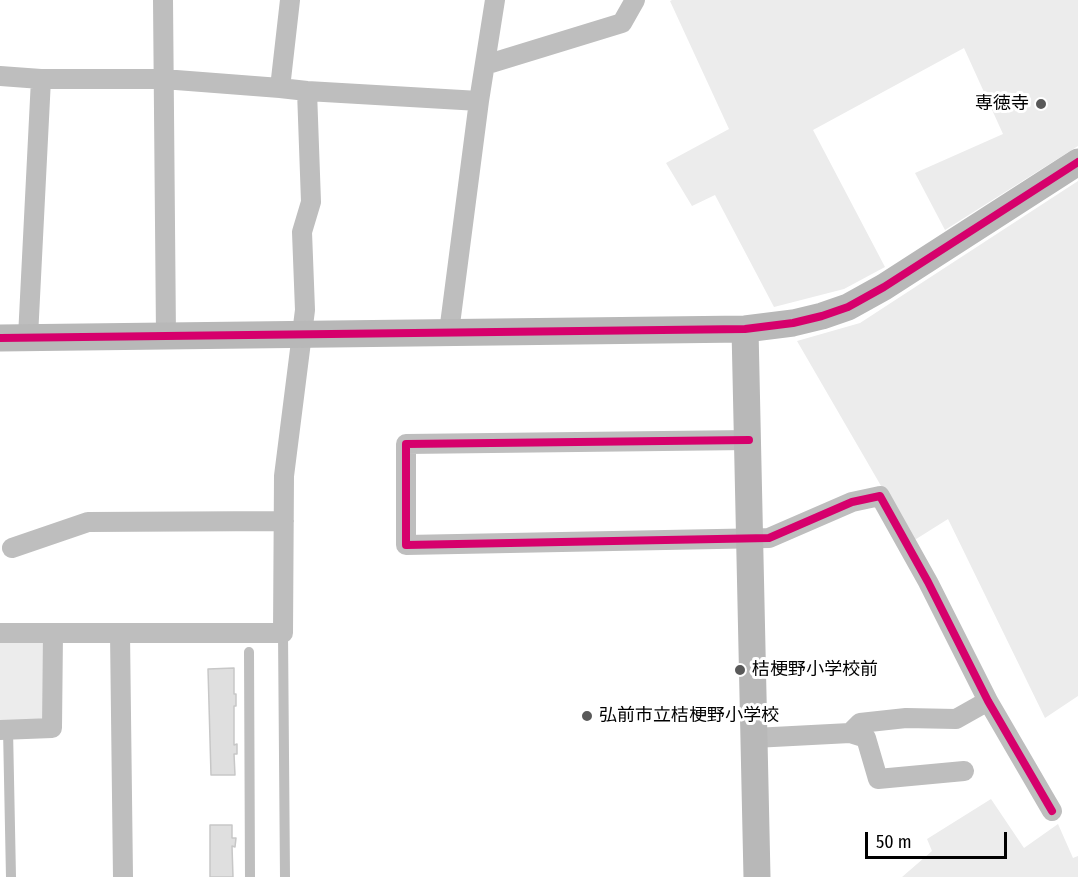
<!DOCTYPE html>
<meta charset="utf-8">
<style>
body{margin:0}
#map{position:relative;width:1078px;height:877px;overflow:hidden;background:#fff;font-family:"Fira Sans Condensed",sans-serif}
canvas{display:block}
.scale{position:absolute;left:865px;top:832px;width:142px;height:27px;box-sizing:border-box;border:3px solid #000;border-top:0;padding-left:8px;font-size:18px;line-height:21px;white-space:nowrap;color:#000;-webkit-text-stroke:4px #fff;paint-order:stroke}
</style>
<div id="map">
<canvas width="1078" height="877"></canvas>
<div class="scale">50 m</div>
</div>
<script>
const context = document.querySelector('canvas').getContext('2d');
context.lineJoin = 'round';
function fill(path, color) {
  context.fillStyle = color;
  context.fill(path, 'evenodd');
}
function poly(rows) {
  const path = new Path2D();
  for (const r of rows) {
    path.moveTo(r[0], r[1]);
    for (let i = 2; i < r.length; i += 2) path.lineTo(r[i], r[i + 1]);
  }
  return path;
}
function stroke(path, color, width, dash) {
  context.strokeStyle = color;
  context.lineWidth = width;
  context.lineCap = dash ? 'butt' : 'round';
  context.setLineDash(dash || []);
  context.stroke(path);
}
function label(font, color, halo, rows, align = 'center') {
  context.font = font + ' "Fira Sans Condensed","Noto Sans JP",sans-serif';
  context.lineWidth = 6;
  context.setLineDash([]);
  context.textBaseline = 'middle';
  context.strokeStyle = halo;
  context.fillStyle = color;
  for (const [text, x, y, turn = 0] of rows) {
    context.save();
    context.translate(x, y);
    context.rotate((+turn || 0) * Math.PI / 180);
    context.textAlign = isNaN(turn) ? turn : align;
    if (halo) context.strokeText(text, 0, 0);
    context.fillText(text, 0, 0);
    context.restore();
  }
}
fill(poly([
 [672,0,1078,0,1078,146,945,230,915,173,1003,134,964,48,813,130,885,267,844,289,774,307,715,195,692,206,666,163,729,129,670,1],
 [1078,181,1078,696,1045,718,948,519,913,541,797,341,860,323],
 [0,640,43,640,44,721,0,721],
 [991,799,1024,848,1058,824,1073,858,1078,856,1078,877,902,877,932,851,927,839]
]), '#ececec');
const building = poly([
 [234,668,234,694,236,694,236,706,234,706,234,745,237,744,237,754,234,754,235,775,211,775,208,669,234,668],
 [210,825,232,825,232,838,236,838,235,847,232,846,233,877,210,877,210,825]
]);
fill(building, '#dfdfdf');
stroke(building, '#c7c7c7', 1.5);
stroke(poly([
 [283,633,285,877],
 [249,652,250,877],
 [8,729,11,877]
]), '#bebebe', 10);
stroke(poly([
 [163,0,166,335],
 [290,0,280,88,307,91,479,101],
 [485,65,622,23,635,0],
 [0,76,41,79,163,79,280,88],
 [449,332,479,101,495,0],
 [28,337,41,79],
 [749,440,406,444,406,545,769,538,852,502,880,496,928,582,988,701,1052,811],
 [12,548,88,522,284,521],
 [0,633,283,633,284,476,305,310,302,232,311,202,307,91],
 [120,633,123,877],
 [0,730,52,728,53,633],
 [850,733,866,738,878,779,964,771],
 [754,738,850,733,860,723,906,718,956,719,988,701]
]), '#bebebe', 20);
stroke(poly([
 [745,329,757,877],
 [0,338,745,329,793,323,822,316,848,307,884,287,1078,162]
]), '#b8b8b8', 27);
stroke(poly([
 [0,338,745,329,793,323,822,316,848,307,884,287,1078,162],
 [749,440,406,444,406,545,769,538,852,502,880,496,928,582,988,701,1052,811]
]), '#d6006c', 8);
for (const [x, y, r, color] of [
 [1041,104,6,"#595959"],
 [740,670,6,"#595959"],
 [587,716,6,"#595959"]
]) {
  const dot = new Path2D();
  dot.arc(x, y, r, 0, 2 * Math.PI);
  context.fillStyle = color;
  context.fill(dot);
  stroke(dot, '#fff', 2);
}
label('18px', '#000', '#fff', [
 ["専徳寺",1029,104,"right"],
 ["桔梗野小学校前",752,670],
 ["弘前市立桔梗野小学校",599,716]
], 'left');
</script>
